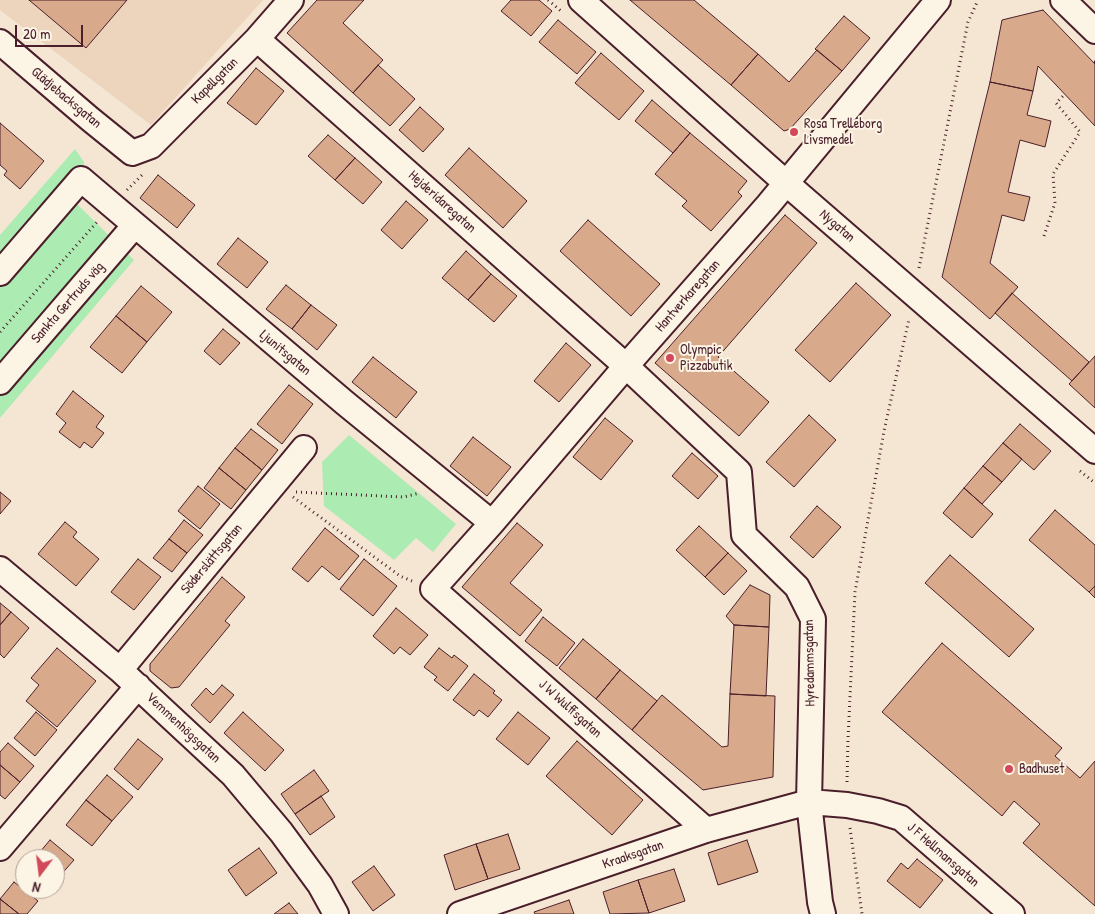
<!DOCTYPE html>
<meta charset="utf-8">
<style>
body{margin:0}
#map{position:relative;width:1095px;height:914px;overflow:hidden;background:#f5e6d3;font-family:"Patrick Hand",sans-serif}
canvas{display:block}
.north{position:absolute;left:15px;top:849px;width:50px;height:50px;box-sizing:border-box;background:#fcf5e5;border:1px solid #b59f9b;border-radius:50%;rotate:195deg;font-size:14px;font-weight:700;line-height:20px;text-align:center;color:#4a1f2b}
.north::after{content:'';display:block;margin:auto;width:18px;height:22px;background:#d1495b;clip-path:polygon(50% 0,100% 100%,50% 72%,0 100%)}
.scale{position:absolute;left:15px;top:25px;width:68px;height:22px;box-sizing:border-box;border:2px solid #4a1f2b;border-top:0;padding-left:6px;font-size:15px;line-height:18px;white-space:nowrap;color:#4a1f2b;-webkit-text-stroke:4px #fcf5e5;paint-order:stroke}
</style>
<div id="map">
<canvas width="1095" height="914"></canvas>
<div class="north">N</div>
<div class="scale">20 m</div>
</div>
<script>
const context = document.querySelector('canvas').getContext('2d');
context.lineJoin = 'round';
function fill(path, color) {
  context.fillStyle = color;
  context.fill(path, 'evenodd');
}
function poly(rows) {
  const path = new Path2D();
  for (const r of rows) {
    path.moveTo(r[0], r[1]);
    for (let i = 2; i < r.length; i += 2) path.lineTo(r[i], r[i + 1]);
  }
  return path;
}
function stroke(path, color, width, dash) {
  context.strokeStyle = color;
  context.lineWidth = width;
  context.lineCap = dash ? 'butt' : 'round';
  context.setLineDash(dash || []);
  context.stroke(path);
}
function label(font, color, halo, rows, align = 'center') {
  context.font = font + ' "Patrick Hand",sans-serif';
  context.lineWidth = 4;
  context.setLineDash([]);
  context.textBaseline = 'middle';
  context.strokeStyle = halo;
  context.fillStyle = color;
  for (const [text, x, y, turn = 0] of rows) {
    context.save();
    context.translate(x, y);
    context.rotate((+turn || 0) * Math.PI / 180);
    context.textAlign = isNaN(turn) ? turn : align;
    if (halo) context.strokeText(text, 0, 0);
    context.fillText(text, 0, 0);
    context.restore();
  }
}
fill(poly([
 [0,0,263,0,151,125,0,10]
]), '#ecd4bd');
fill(poly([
 [75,149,84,162,76,203,134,260,0,418,0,235],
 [349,435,456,524,433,552,416,538,394,560,324,506,322,462]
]), '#acebb2');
const building = poly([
 [29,0,127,0,86,48,29,0],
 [317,0,364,0,343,23,383,60,353,93,287,33,317,0],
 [511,0,539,0,552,11,531,36,501,11,511,0],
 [630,0,694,0,758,54,731,85,630,0],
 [1043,10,1095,64,1095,126,1038,66,1033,91,990,82,1002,20,1043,10],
 [844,16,870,38,842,71,815,49,844,16],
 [558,20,596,52,577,74,539,42,558,20],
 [817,50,842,71,790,129,784,131,731,85,758,54,789,82,817,50],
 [601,53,644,91,619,120,575,83,601,53],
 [378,65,415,99,390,126,353,93,378,65],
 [256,68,284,91,256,125,227,103,256,68],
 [990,82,1033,91,1027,115,1051,121,1045,147,1020,140,1008,192,1030,197,1024,221,1002,215,990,263,1018,287,990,319,942,277,990,82],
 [652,100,690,133,673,153,635,121,652,100],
 [420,107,444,129,423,152,399,130,420,107],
 [0,123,44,161,20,189,4,175,7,171,0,165,0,123],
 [690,133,747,181,738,192,742,196,711,231,682,206,687,201,655,174,690,133],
 [328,135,355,158,335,180,308,156,328,135],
 [469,148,527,201,503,228,445,175,469,148],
 [355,158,382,182,363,204,335,180,355,158],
 [158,175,195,205,177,228,140,198,158,175],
 [406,201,428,220,402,249,381,230,406,201],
 [785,215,817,243,718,357,769,402,739,436,655,363,785,215],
 [588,220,660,284,631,316,560,251,588,220],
 [238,238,268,262,247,288,217,264,238,238],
 [466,251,491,274,468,300,442,278,466,251],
 [491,274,517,296,494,322,468,300,491,274],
 [856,283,891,315,830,382,795,350,856,283],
 [286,285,311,305,292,329,266,309,286,285],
 [141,286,172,312,147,342,116,316,141,286],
 [1012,293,1089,362,1072,381,995,313,1012,293],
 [311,305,337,325,317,350,292,329,311,305],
 [116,316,147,342,122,373,90,347,116,316],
 [223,329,240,343,220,365,204,351,223,329],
 [566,343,591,365,559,402,534,381,566,343],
 [1095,356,1095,408,1069,384,1095,356],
 [373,357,417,392,396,418,352,382,373,357],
 [289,385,313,404,282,444,257,424,289,385],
 [73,391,104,416,96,427,104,433,92,448,84,442,80,448,59,432,66,423,56,414,73,391],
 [809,415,836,440,794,487,766,462,809,415],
 [605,418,633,441,601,480,573,457,605,418],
 [1020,424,1051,451,1034,470,1003,443,1020,424],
 [251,429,278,450,262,470,235,448,251,429],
 [473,437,511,467,487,496,450,466,473,437],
 [1003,443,1022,459,1002,482,983,466,1003,443],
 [235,448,262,470,246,490,219,468,235,448],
 [692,453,718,476,698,499,672,476,692,453],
 [983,466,1002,482,982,504,964,488,983,466],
 [219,468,246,490,231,509,204,488,219,468],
 [198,486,220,504,200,529,178,511,198,486],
 [964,488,993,514,972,538,943,513,964,488],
 [0,492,11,501,0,514,0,492],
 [817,506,841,527,813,558,790,537,817,506],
 [1055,510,1095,545,1095,586,1089,592,1029,540,1055,510],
 [184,520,203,535,187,553,169,539,184,520],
 [65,522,77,532,73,537,99,559,76,586,38,554,65,522],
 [517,523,543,545,510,583,542,610,520,636,462,587,517,523],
 [699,526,728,553,705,577,676,550,699,526],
 [325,528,359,556,339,580,322,566,308,582,292,569,325,528],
 [169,539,187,553,172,572,153,558,169,539],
 [728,553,747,571,724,595,705,577,728,553],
 [950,555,1034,629,1009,657,925,583,950,555],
 [138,559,161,577,134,610,111,592,138,559],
 [364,559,397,586,373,616,340,589,364,559],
 [222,577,245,597,225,621,230,625,179,687,171,688,150,671,150,664,222,577],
 [750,585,770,595,769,627,734,625,726,616,750,585],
 [1095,586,1095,598,1089,592,1095,586],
 [0,603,11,612,0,625,0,603],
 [396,608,428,635,410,655,400,647,394,654,373,636,396,608],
 [11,612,29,628,4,658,0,654,0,625,11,612],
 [543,617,575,643,557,666,525,641,543,617],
 [734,625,769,627,766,696,730,694,734,625],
 [583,639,620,670,596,699,559,668,583,639],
 [942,643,1062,748,1055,756,1080,778,1095,761,1095,906,1023,843,1040,824,1014,801,1002,816,882,712,942,643],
 [57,648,96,681,57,727,26,701,39,685,31,678,57,648],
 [439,648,452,658,454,655,468,666,448,691,434,680,437,677,424,667,439,648],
 [620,670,657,701,632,730,596,699,620,670],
 [474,674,495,691,493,693,502,700,488,717,479,710,474,716,453,700,474,674],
 [222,685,234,695,210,723,191,705,206,688,213,695,222,685],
 [730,694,775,696,773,777,703,790,632,730,662,695,722,747,728,746,730,694],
 [36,712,57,730,35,756,14,738,36,712],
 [243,712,284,750,265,771,224,733,243,712],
 [518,712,550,738,528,765,496,739,518,712],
 [138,739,163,759,138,790,114,769,138,739],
 [577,741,643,800,612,835,546,776,577,741],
 [8,743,34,766,20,782,0,765,0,752,8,743],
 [0,765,20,782,5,799,0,795,0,765],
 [314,770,329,791,295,814,281,794,314,770],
 [107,775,133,797,112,821,86,800,107,775],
 [321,796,335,817,310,835,295,814,321,796],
 [86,800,112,821,92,846,66,825,86,800],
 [508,834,520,869,488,879,476,844,508,834],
 [50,840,74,860,58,878,55,875,55,859,34,859,50,840],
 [747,840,758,872,718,885,708,853,747,840],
 [476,844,488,879,455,890,444,855,476,844],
 [259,848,277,873,246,896,228,870,259,848],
 [917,859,943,880,920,908,887,881,901,863,908,869,917,859],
 [374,866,395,895,373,911,352,882,374,866],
 [674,869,685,901,649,913,638,880,674,869],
 [25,870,25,882,19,877,25,870],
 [638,880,649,913,610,914,603,892,638,880],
 [14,882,38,901,27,914,19,914,0,899,14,882],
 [34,889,50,889,43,897,34,889],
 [0,899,19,914,0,914,0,899],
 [569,900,574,914,535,914,534,912,569,900],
 [289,903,298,914,274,914,289,903]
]);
fill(building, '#d8a98a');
stroke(building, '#4a1f2b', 1);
const minor = poly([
 [581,0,786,183,1095,451],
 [1063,0,1095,31],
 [257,39,626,366,739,472,744,535,797,587,813,619,809,802,820,902,823,914],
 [0,42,90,119,132,153,151,146,257,39,291,0],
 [0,273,81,179,345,403,492,523],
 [0,382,135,225],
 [0,569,120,670,233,775,281,832,320,885,336,914],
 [120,670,304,448],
 [706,830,433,589,492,523,626,366,768,205,938,0],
 [0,848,138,686],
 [460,914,706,830,809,802,847,805,878,811,901,818,1012,914]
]);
stroke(minor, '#4a1f2b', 28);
stroke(poly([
 [548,0,561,11],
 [1094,62,1095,62],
 [127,190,142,175],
 [1044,236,1055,203,1053,174,1080,132,1056,103,1064,95],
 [919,268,968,22,978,0],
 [0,332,97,222],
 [1080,471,1095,483],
 [296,492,404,497,419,493],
 [293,497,400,576,412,581],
 [847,782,848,739,855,592,884,431,909,319],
 [850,828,862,914]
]), '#4a1f2b', 3, [1, 4]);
stroke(minor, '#fcf5e5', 24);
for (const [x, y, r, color] of [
 [794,132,5,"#d1495b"],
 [670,358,5,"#d1495b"],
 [1009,769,5,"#d1495b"]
]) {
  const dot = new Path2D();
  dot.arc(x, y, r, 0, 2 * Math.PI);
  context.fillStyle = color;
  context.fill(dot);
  stroke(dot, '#fcf5e5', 2);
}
label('14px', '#4a1f2b', '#fcf5e5', [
 ["Kapellgatan",215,81,-45],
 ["Glädjebacksgatan",66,98,40],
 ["Hejderidaregatan",442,202,42],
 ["Nygatan",837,226,41],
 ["Hantverkaregatan",688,296,-49],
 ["Sankta Gertruds väg",68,303,-49],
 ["Ljunitsgatan",285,353,40],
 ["Söderslättsgatan",212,559,-50],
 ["Hyredammsgatan",810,663,-91],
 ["J W Wulffsgatan",570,709,42],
 ["Vemmenhögsgatan",183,728,43],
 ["Kraaksgatan",633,855,-19],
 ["J F Hellmansgatan",943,855,41]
]);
label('14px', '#4a1f2b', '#fcf5e5', [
 ["Rosa Trelleborg",804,124],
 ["Livsmedel",804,140],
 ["Olympic",680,350],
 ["Pizzabutik",680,366],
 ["Badhuset",1019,769]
], 'left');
</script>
